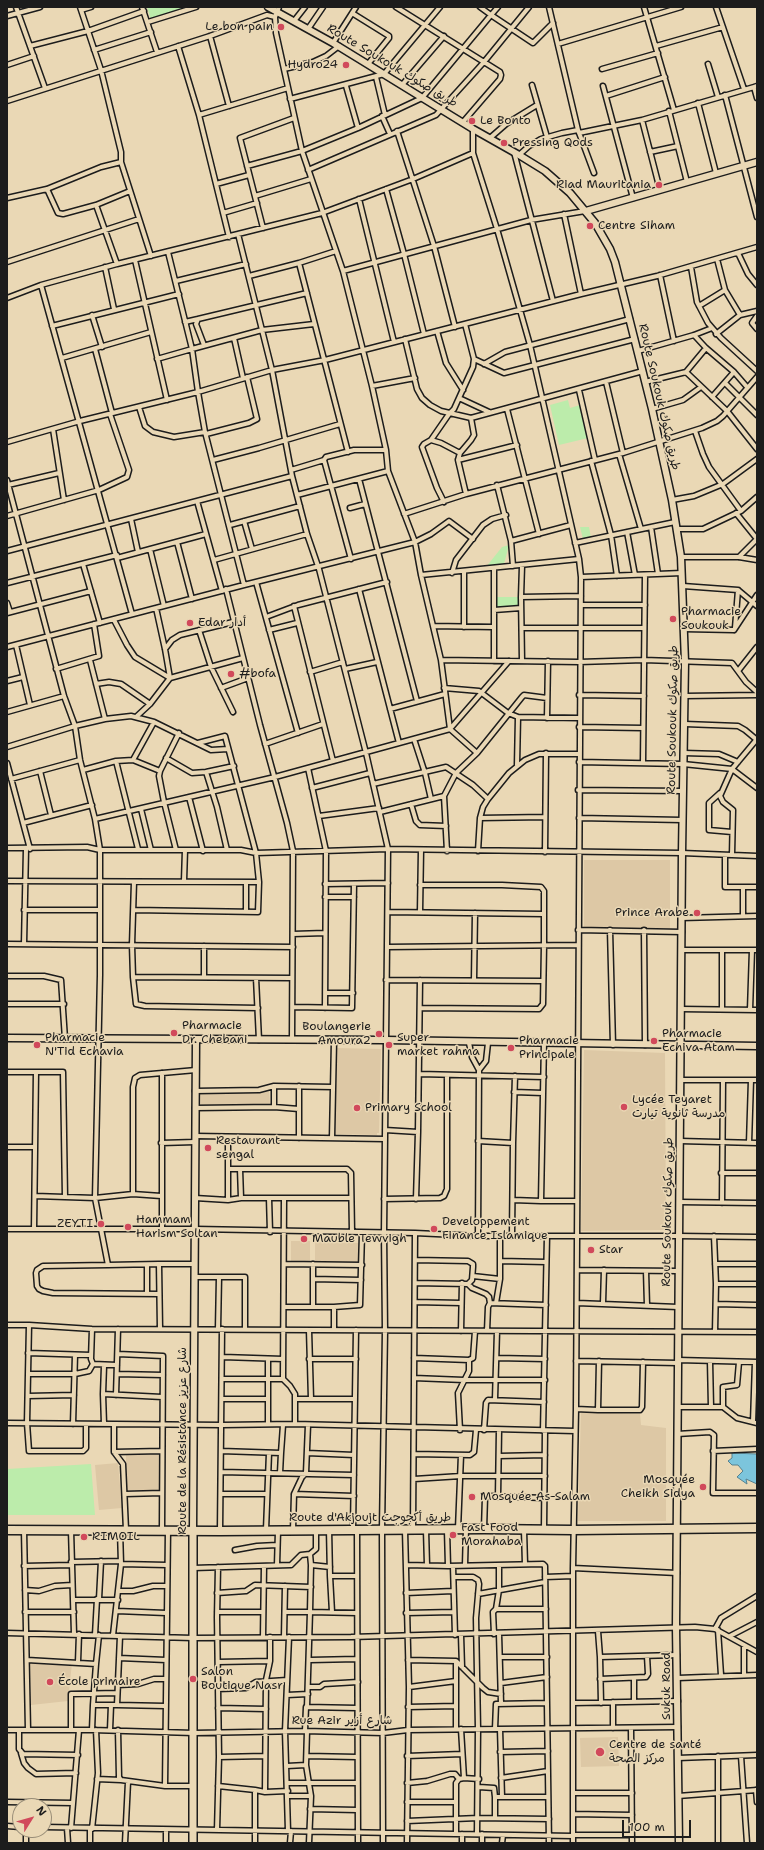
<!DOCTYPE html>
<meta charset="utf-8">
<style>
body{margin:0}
#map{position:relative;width:764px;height:1850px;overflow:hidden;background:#ead8b5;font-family:"Shantell Sans",sans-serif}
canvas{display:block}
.frame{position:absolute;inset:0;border:8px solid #1c1c1c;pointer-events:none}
.north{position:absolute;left:12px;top:1798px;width:40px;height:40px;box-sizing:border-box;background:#ead8b5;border:1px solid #988d78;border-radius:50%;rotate:53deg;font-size:11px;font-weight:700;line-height:16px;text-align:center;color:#1c1c1c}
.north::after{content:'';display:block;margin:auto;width:14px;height:18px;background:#d1495b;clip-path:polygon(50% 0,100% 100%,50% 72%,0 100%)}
.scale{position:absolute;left:622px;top:1820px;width:69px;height:18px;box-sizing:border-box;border:2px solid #1c1c1c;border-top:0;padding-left:5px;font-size:12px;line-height:14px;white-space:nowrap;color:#1c1c1c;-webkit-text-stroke:3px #ead8b5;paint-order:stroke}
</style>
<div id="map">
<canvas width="764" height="1850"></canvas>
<div class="frame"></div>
<div class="north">N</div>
<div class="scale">100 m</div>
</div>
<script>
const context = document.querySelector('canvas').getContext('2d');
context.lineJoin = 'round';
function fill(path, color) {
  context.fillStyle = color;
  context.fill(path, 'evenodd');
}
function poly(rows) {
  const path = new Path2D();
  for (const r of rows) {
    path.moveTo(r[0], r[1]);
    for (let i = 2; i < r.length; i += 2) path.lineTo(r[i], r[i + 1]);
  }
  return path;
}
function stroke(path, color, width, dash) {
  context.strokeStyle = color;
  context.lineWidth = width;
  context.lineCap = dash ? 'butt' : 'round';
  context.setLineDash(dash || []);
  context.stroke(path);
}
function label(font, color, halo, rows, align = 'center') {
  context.font = font + ' "Shantell Sans","Playpen Sans Arabic",sans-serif';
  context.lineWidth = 3;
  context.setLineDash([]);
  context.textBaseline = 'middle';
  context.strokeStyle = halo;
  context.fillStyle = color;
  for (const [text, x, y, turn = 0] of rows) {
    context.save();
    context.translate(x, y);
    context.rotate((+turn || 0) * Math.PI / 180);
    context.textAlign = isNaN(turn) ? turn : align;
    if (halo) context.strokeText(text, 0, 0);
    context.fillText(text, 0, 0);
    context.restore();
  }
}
fill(poly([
 [584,860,670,860,670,930,584,929],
 [336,1048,381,1049,379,1133,377,1133,377,1135,334,1134],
 [584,1050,665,1053,666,1230,581,1231],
 [269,1091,270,1105,201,1107,200,1093],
 [291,1241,310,1241,310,1262,291,1261],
 [315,1242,360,1243,360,1263,315,1262],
 [581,1412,640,1414,641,1425,666,1428,666,1521,578,1521],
 [161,1452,161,1491,126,1491,126,1453],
 [118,1463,122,1508,99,1510,95,1465],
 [30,1663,72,1663,68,1701,31,1705],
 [618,1737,619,1766,581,1767,580,1738]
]), '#ddc8a5');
fill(poly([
 [147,7,191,7,151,20],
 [568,400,570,408,580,405,588,438,559,445,550,405],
 [580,527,589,527,591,538,583,539],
 [509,545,504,564,486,567,502,547],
 [495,597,518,597,519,607,496,609],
 [91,1464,95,1515,7,1515,7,1469]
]), '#bcecab');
const water = poly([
 [732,1453,757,1454,757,1484,746,1479,747,1484,737,1477,743,1471,738,1465,732,1465,728,1461,732,1458,732,1453]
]);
fill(water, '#7cc5dc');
stroke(water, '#56818f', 1);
const street = poly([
 [16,7,45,88],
 [142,7,157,52],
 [279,7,275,17,276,33,302,151,343,271,372,386,386,450,388,471,415,542,421,575,579,559],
 [396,7,500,72,501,75,500,79,463,122],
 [480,7,491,15,498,7],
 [549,7,578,130,594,173],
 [644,7,674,110],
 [716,7,744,89],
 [81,10,91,7],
 [352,13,389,36,389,38,368,64],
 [7,16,40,7],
 [294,21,305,7],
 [148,22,196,7],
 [308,29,323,7],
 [210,36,229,106],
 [333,43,356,7],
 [558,44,681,7],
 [30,46,88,31,144,11],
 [178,46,199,115,229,237],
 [656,46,723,27],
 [94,50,151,32],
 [708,64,718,97],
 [7,65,34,56],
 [284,69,313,62,326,56,339,46],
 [602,69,658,53],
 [376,77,385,115],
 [402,85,444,36],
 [532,85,547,137],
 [346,86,358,128],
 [603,86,633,198],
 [757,86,754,87,757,98],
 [725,95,757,217],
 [606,96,665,77],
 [290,99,384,74,440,7],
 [7,101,210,36,267,15,275,17],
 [698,103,716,173],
 [669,111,687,182],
 [199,115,288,88],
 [382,116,390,134],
 [642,120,660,190],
 [473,129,473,153,497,229,530,345,579,559,581,577,576,1409,573,1568,573,1843],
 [397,131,434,246,455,327],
 [579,133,642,120,754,87],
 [490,138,506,124,537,105],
 [514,152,553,301],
 [650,152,678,146],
 [519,155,529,146,541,139,562,133,578,130],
 [121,162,151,256],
 [247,166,302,151,358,128,422,98,491,15,533,43,553,23],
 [308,170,436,115,484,62,529,7],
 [216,184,249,175],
 [47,189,58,213,63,214,96,205],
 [386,189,404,254,424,334],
 [255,196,311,179],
 [7,198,47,189,101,167,121,162,121,152,101,70,80,7],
 [359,199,394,342],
 [223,213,257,203],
 [564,214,581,294],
 [263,228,240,138,294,118],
 [336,251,299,263,348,452],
 [738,253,748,274,757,285],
 [135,260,167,400],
 [7,262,139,219],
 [117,264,96,205,130,191],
 [105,267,114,309],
 [691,267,697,302,708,323,721,338,757,371],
 [343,271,531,220,585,211],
 [660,275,674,341],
 [249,276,299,263],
 [176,281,246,264],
 [7,298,41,285],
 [699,306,725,290],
 [92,315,102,347],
 [740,315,757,311],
 [757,316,752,323,757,329],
 [185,322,198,319],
 [52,326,179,294],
 [437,331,446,363,463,390],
 [716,334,740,315,725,290,717,259],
 [694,335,706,348,734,372,747,387],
 [234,338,243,378],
 [405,339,417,389,422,398,430,405,441,411,471,418,643,371],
 [204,345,196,324,198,319,307,293],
 [95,349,112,413],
 [638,351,694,335,712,328],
 [62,358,151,332],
 [157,359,192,349,168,252],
 [474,359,504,373,635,339],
 [484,364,505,352,630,319],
 [686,372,727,411,757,449],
 [606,382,623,453],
 [645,382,686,372,706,348],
 [725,383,757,415],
 [372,386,415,378],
 [579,390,595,460],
 [712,397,734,372],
 [459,398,489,412],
 [139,407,145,426,153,432,174,437,205,432],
 [507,409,539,534],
 [652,409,683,400,701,387],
 [53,429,64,500],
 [695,431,703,454,709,467,741,511],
 [206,434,249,423,257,419,247,377],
 [431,440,449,414,454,409,473,367,474,359,465,324],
 [7,442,80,421,198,392,272,370,325,360,581,294,657,276,757,247],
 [619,454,641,529],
 [213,460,259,448,340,424],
 [324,460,351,559],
 [458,460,517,445],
 [591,461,611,535,617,576],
 [291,470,324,460,326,457,354,450,386,450],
 [359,479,417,701],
 [7,480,64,696,75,726,80,760,95,819,100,850,87,847,7,848],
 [8,485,59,473],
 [497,485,511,541,513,566],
 [466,494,458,460,460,453,471,440,474,435,471,418],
 [297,495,388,471],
 [672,500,694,496,723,484,757,459],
 [197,501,222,591],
 [444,502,437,488,422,447,424,444,431,440,441,443,460,453],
 [350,508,365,504],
 [736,513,757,539],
 [404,514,466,494,623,453,702,428,717,421,723,416,757,377],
 [7,516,99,490,127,477,129,470,110,414],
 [131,519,138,552],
 [244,521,252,549],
 [230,525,300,506],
 [651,527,658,574],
 [677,529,703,529,741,511,757,497],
 [627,532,635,575],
 [511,541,571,525],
 [177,542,192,599],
 [575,543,675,522],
 [150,549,164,606],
 [7,551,292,476],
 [681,557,739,557,757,560],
 [739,557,757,539],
 [117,558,206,534],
 [214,560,307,534],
 [83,564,100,623],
 [522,566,521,597,522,661],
 [494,569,494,661],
 [464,572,464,627],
 [452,573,456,560,483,525,492,519,506,515],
 [581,577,682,573],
 [256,582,298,733],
 [7,583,117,555],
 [244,585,205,432,198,392,192,349,262,330,314,324],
 [683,586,738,590,757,606],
 [226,589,260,725,287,823,293,851,292,1040],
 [359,589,399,743],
 [521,597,581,596],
 [7,603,10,612],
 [581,605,645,605],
 [294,606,333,761],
 [156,608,165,649,170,678,243,658],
 [494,610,521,608],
 [7,613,91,591],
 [132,614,41,285,117,264,238,234],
 [266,617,298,605,387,582],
 [114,620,127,645,135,657,170,678,150,704,136,717],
 [433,626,493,627],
 [522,628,644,628],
 [735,628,738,590],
 [684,629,734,630],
 [199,630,211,667,233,712],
 [269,630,297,623],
 [734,630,757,595],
 [16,645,30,705],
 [7,647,244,585,415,542,431,534,449,521,473,539],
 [165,649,172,640,180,635,233,622],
 [90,660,105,719],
 [441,660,579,662,644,660,732,663,746,682,757,692],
 [56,669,99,656,94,624],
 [345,669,377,662],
 [738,671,757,647],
 [310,672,343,662],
 [7,681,23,677],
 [96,684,109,682,121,684,150,704],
 [221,688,248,678],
 [444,688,479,691,508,713,518,717,579,718],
 [579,695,644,696],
 [685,696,757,695],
 [390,709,445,694],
 [7,712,64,696],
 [547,718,548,661],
 [685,724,738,726,745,730,757,740],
 [579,727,643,728],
 [414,739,425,773,431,799],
 [265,744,323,724],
 [7,747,75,726,105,719,131,716,154,722,211,750,228,749],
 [477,753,450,729,509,661],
 [684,753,719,754,738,762],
 [166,758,192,773,206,772,234,766],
 [133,760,154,722],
 [116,761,133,760,160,771,159,776,164,802,176,850],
 [579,762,683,764,732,769,757,788],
 [7,763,30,849],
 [643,763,645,575],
 [517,765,518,717],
 [308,768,326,851,325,1008],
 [83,770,116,761,138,849],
 [40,771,51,815],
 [160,771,179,733],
 [206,772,217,807,227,850],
 [11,779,80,760],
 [373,784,446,767,473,785,488,799],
 [312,788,370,773],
 [578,790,683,791],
 [720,793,709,803,709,830,732,832],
 [189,797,203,851],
 [411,804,416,821,420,825,446,826],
 [141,809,151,850],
 [380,812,444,796],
 [319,816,379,808],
 [480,818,545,817],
 [579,818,682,820],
 [95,819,275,777,450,729,441,660,421,575],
 [23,823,92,805],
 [447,851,444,796,456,773,477,753,522,697,524,695,547,698],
 [478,851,480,818,483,807,488,799,509,773,525,760,539,754,579,754],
 [545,852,546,753],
 [725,855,725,887,757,887],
 [732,855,733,810,723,802,720,796,732,769,757,739],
 [7,881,259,882],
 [184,881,185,850],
 [134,882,132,945,133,977,136,1004,145,1006,258,1008],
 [325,884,388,883],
 [743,887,743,916],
 [325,897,354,897],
 [24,910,99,910],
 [134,910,258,912,259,882,256,853,225,736,198,743],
 [246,911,246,882],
 [388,912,544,914],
 [420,912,421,850],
 [681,918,757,916],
 [578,930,682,932],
 [610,930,613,1045],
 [644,930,645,1045],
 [293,934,325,933],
 [7,944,293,947],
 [24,944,26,849],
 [204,946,204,977],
 [387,947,578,945],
 [682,950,757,950],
 [7,976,44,976,61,980,65,1039],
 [133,977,292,978],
 [256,978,259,1040],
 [386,980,543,981],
 [474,980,475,913],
 [325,993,353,993],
 [7,1004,64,1004],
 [293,1007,352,1008,354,884],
 [420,1008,539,1009,543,1004,544,945,544,891,541,887,502,885,420,885],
 [681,1009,757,1010],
 [722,1009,722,950],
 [750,1010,752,950],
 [544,1042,541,1201,577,1201],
 [469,1043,472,1057,479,1070,478,1236],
 [479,1070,486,1061,488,1043],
 [7,1072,63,1072,65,1197],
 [419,1074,544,1077],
 [681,1080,757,1080],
 [195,1091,259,1090,274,1086,333,1087],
 [514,1092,543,1093],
 [274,1107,274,1086],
 [195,1108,274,1107,299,1109],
 [385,1130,418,1132,416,1199],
 [418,1132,420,980],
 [195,1136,385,1139],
 [299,1138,299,1086],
 [332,1138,334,1041],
 [478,1141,513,1143,512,1235],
 [680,1141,757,1143],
 [161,1143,195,1142],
 [513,1143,515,1076],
 [749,1143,751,1080],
 [7,1147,35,1147],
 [228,1169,347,1169,351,1173,352,1232],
 [240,1169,241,1198],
 [721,1173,757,1173],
 [133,1194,133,1087,135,1078,140,1075,196,1070],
 [35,1196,95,1198,133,1194,161,1196],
 [195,1198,228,1200,241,1198,351,1198],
 [269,1198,270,1232],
 [384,1199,440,1198,444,1196,447,1189,447,1075],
 [228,1200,228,1137],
 [513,1200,541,1201],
 [679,1202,757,1203],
 [722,1203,723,1080],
 [7,1229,195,1229,415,1233,478,1236,679,1236,757,1237],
 [34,1229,36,1072],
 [162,1230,162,1073],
 [714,1236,716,1284,715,1332],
 [500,1261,546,1262],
 [159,1264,108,1265,95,1198,100,975,100,850,241,850,256,853,388,849,682,853,757,856],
 [284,1264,362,1265],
 [313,1264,313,1307],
 [715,1264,757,1264],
 [108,1265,43,1266,37,1270,36,1273,37,1286,39,1289,43,1291,53,1293,159,1294],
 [577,1270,678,1271],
 [646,1271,647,1305],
 [473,1276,500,1279],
 [195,1277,245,1277,245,1329],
 [313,1279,361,1280],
 [415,1283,468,1284,472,1280,473,1267,473,1264,468,1261,415,1260],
 [468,1284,472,1288,486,1294,489,1297,490,1303],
 [716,1284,757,1284],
 [147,1294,147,1265],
 [415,1302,461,1303],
 [496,1303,500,1279,500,1236],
 [577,1303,678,1307],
 [603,1303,604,1270],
 [716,1304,757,1305],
 [284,1307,334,1307,360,1305,362,1233],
 [334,1307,334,1330],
 [7,1325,29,1325,92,1329,757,1332],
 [29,1325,27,1423,29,1451,83,1451,86,1448,86,1424],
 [92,1329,91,1359,93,1364,117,1365],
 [160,1329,159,1264,195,1264],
 [218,1329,219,1277],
 [309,1330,311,1399],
 [461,1331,462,1283],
 [487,1331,488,1307,490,1303,546,1305],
 [28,1353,91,1355],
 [118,1354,163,1356,162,1529],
 [223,1357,283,1359],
 [414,1358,469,1360,473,1358,475,1331],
 [497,1358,545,1359],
 [309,1359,356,1359],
 [678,1360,757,1362],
 [576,1361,678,1363],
 [710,1361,711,1407],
 [28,1374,75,1374,89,1371,93,1364],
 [117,1374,163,1375],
 [414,1378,464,1380,545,1380],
 [222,1379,283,1379,290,1386,295,1394,295,1424],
 [283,1379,284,1198],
 [103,1394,104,1366],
 [116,1395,118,1329],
 [28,1396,74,1395],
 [222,1399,268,1399],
 [295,1399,355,1399],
 [495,1399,497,1331],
 [678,1407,723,1407,737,1418,757,1423],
 [723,1407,723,1387,737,1385,739,1362],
 [576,1409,598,1410,599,1361],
 [598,1410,640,1410,642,1407,643,1362],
 [753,1422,755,1362],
 [7,1423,222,1425,295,1424,575,1431],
 [73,1424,75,1355],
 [104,1424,103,1394,162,1397],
 [114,1424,114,1452,123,1464,126,1530],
 [268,1424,268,1359],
 [460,1430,458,1393,469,1371,469,1360],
 [484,1430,486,1403,488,1400,544,1402],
 [543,1431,547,1236],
 [677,1434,710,1432,714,1435,713,1493,757,1493],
 [221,1451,281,1453,283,1425],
 [713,1451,757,1449],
 [114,1452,162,1451],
 [307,1453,354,1455],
 [414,1454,470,1455,474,1452,476,1430],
 [499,1456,545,1455],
 [221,1472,354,1475],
 [280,1473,281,1453],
 [414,1479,461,1476,545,1476],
 [125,1494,162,1493],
 [221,1494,267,1494],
 [294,1494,302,1477,306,1473,308,1425],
 [498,1497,499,1430],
 [329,1529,330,1576],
 [353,1529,356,1330],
 [413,1529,415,1233],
 [458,1529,461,1455],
 [484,1529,485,1497,488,1496,545,1498],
 [544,1529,545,1431],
 [24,1530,28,1730],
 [71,1530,74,1634],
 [266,1530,269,1453],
 [293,1530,294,1494,354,1496],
 [357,1530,358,1843],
 [405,1530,409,1687,407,1843],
 [426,1530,427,1565],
 [447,1530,448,1566],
 [524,1530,525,1564],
 [220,1531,222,1329],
 [235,1550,257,1546,277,1545],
 [310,1554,311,1565],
 [71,1562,121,1561],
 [121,1564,167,1565],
 [277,1565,278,1531],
 [407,1565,448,1566,543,1564,545,1566,549,1843],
 [465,1565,466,1529],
 [24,1566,71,1565],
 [453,1566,455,1635],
 [193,1568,291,1565,301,1555,310,1554,316,1549,316,1530],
 [573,1568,677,1573],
 [454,1577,473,1577,478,1580,479,1584,476,1618,478,1729,477,1834],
 [545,1577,573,1576],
 [25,1590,39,1591,55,1586,72,1585],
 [119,1591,133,1591,153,1586,167,1586],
 [217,1593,246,1591,255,1585,311,1587],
 [406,1593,453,1591],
 [478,1594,545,1582],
 [99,1599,101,1561],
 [73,1600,118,1600],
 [496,1609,499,1590,499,1565],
 [117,1611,166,1613],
 [25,1612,74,1612],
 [217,1612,263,1612],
 [285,1612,310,1612,311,1565,330,1567],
 [332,1612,330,1576,357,1576],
 [406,1613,454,1612],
 [715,1629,721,1618,757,1596],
 [718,1630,721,1675],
 [598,1631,600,1657,677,1655],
 [7,1633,193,1638,351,1637,695,1627,715,1629,757,1652],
 [494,1634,493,1612,496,1609,546,1609],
 [499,1634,501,1703],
 [95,1635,97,1599],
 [113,1635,121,1564,120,1530],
 [461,1635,462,1667],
 [730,1636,757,1622],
 [263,1637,264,1566],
 [284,1637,285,1586],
 [744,1645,744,1675],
 [500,1657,547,1657],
 [600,1657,601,1703],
 [119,1658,166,1660],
 [27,1660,96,1664,99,1635],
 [310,1660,357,1659],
 [408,1660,456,1661,483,1688,488,1692,501,1694],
 [456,1661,456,1729],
 [78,1662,79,1634],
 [218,1662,270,1661],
 [678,1678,757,1675],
 [600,1679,646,1677,648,1674,647,1656],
 [501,1683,547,1677],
 [118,1685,138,1684,154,1679,166,1679],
 [309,1687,320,1687,324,1684,358,1682],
 [409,1687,456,1681],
 [218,1689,246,1688,256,1682,287,1680],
 [287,1695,308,1694],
 [613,1702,613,1728],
 [634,1702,634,1678],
 [573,1703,678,1701],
 [93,1705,96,1664],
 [117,1705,165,1706],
 [307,1707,310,1612,357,1613],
 [408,1707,456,1706],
 [218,1708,266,1709],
 [631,1728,632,1843],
 [495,1729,496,1704,547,1703],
 [500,1729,502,1797],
 [7,1730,92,1730,194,1733,305,1731,383,1733,408,1730,678,1727],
 [19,1730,19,1749,23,1754,78,1755],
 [71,1730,71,1694,117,1693],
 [92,1730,93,1705,117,1705,120,1636],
 [110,1730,111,1705],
 [118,1730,119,1777,121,1780,165,1786,193,1786],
 [305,1731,306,1707,357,1708],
 [307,1731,306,1765,311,1796,309,1843],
 [500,1752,548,1751],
 [21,1753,24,1763,28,1768,36,1774,76,1773],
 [307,1756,357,1757],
 [407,1756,462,1754],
 [741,1756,747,1843],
 [219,1757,265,1756],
 [678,1758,757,1755],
 [287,1766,306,1765],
 [464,1778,479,1779],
 [501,1778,548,1771],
 [97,1779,121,1780],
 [287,1783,357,1783],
 [407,1783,427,1781,450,1774,455,1774,459,1779],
 [165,1786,168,1530],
 [218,1786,255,1790],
 [479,1787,494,1788,495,1797],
 [756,1790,757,1802],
 [265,1792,288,1791],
 [573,1793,632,1793],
 [288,1796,311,1796],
 [678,1796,757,1790],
 [7,1802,73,1803],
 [407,1802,456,1802],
 [310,1809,357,1810],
 [573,1814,632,1815],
 [495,1818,495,1797,548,1797],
 [407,1821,478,1818,549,1819],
 [7,1826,20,1827],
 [44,1827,573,1836],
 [67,1828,68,1843],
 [71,1828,79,1730],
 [90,1829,90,1843],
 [92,1829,98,1773,96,1730],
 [26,1830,26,1843],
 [166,1830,166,1843],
 [217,1830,219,1757,217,1617,218,1567],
 [288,1831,285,1731,289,1637],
 [456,1834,456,1783,459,1779,464,1778,461,1729],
 [573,1835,632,1835],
 [125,1843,128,1782],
 [255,1843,255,1790,265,1792,266,1680,270,1661,270,1637],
 [290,1843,291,1831],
 [383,1843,382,1529,385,1331,384,1233,388,849,366,753,319,569,307,534,292,476,272,370,238,234,322,213,413,179,473,153],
 [462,1843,462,1834],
 [482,1843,482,1834],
 [502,1843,503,1835],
 [718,1843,718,1756]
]);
const secondary = poly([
 [268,7,333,43,473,129,519,155,545,171,570,193,595,223,610,249,615,262,652,409,672,500,681,557,685,662,682,853,676,1627,679,1843],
 [586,211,757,162],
 [7,1038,386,1040,757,1046],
 [193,1530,196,1040]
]);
const primary = poly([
 [193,1843,193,1530]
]);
const highway = poly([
 [7,1530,220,1531,484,1529,573,1530,757,1528]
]);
stroke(street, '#1c1c1c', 7);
stroke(secondary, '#1c1c1c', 9);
stroke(primary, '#1c1c1c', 10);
stroke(highway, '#1c1c1c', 11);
stroke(street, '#ead8b5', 4);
stroke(secondary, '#ead8b5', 6);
stroke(primary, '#ead8b5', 7);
stroke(highway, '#ead8b5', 8);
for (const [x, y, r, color] of [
 [281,27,4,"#d1495b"],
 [346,65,4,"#d1495b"],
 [472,121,4,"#d1495b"],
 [504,143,4,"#d1495b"],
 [659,185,4,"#d1495b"],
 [590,226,4,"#d1495b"],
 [673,619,4,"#d1495b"],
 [190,623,4,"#d1495b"],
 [231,674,4,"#d1495b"],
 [697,913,4,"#d1495b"],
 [174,1033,4,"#d1495b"],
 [379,1034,4,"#d1495b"],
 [654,1041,4,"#d1495b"],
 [37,1045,4,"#d1495b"],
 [389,1045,4,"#d1495b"],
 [511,1048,4,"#d1495b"],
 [624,1107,4,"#d1495b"],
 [357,1108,4,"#d1495b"],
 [208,1148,4,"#d1495b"],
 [101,1224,4,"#d1495b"],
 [128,1227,4,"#d1495b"],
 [434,1229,4,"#d1495b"],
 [304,1239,4,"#d1495b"],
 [591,1250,4,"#d1495b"],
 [703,1487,4,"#d1495b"],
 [472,1497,4,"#d1495b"],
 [453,1535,4,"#d1495b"],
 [84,1537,4,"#d1495b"],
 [193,1679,4,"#d1495b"],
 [50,1682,4,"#d1495b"],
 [600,1752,5,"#d1495b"]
]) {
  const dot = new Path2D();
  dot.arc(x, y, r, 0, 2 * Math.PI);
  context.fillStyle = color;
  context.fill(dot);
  stroke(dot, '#ead8b5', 1.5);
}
label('12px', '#1c1c1c', '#ead8b5', [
 ["Le bon pain",273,27,"right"],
 ["Hydro24",338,65,"right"],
 ["Le Bonto",480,121],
 ["Pressing Qods",512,143],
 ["Riad Mauritania",651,185,"right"],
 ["Centre Siham",598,226],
 ["Pharmacie",681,612],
 ["Soukouk",681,626],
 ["Edar أدار",198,623],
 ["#bofa",239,674],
 ["Prince Arabe",689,913,"right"],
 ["Pharmacie",182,1026],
 ["Dr. Chebani",182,1040],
 ["Boulangerie",371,1027,"right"],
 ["Amoura2",371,1041,"right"],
 ["Pharmacie",662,1034],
 ["Echiva Atam",662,1048],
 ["Pharmacie",45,1038],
 ["N'Tid Echavia",45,1052],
 ["Super",397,1038],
 ["market rahma",397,1052],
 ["Pharmacie",519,1041],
 ["Principale",519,1055],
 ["Lycée Teyaret",632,1100],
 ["مدرسة ثانوية تيارت",632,1114],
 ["Primary School",365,1108],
 ["Restaurant",216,1141],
 ["sengal",216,1155],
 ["Hammam",136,1220],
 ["Harism Soltan",136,1234],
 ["Developpement",442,1222],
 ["Finance Islamique",442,1236],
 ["ZEYTI",93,1224,"right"],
 ["Mauble Tewvigh",312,1239],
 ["Star",599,1250],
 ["Mosquée",695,1480,"right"],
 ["Cheikh Sidya",695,1494,"right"],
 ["Mosquée As-Salam",480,1497],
 ["Fast Food",461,1528],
 ["Morahaba",461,1542],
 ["RIMOIL",92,1537],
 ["Salon",201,1672],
 ["Boutique Nasr",201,1686],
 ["École primaire",58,1682],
 ["Centre de santé",609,1745],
 ["مركز الصحة",609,1759]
], 'left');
label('12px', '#1c1c1c', '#ead8b5', [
 ["Route Soukouk طريق صكوك",392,66,31],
 ["Route Soukouk طريق صكوك",659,397,77],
 ["Route Soukouk طريق صكوك",673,720,-89],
 ["Route Soukouk طريق صكوك",668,1212,-89],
 ["Route de la Résistance شارع عزيز",183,1441,-90],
 ["Route d'Akjoujt طريق أكجوجت",370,1518],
 ["Sukuk Road",667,1686,-90],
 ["Rue Azir شارع أزير",342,1721]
]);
</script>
